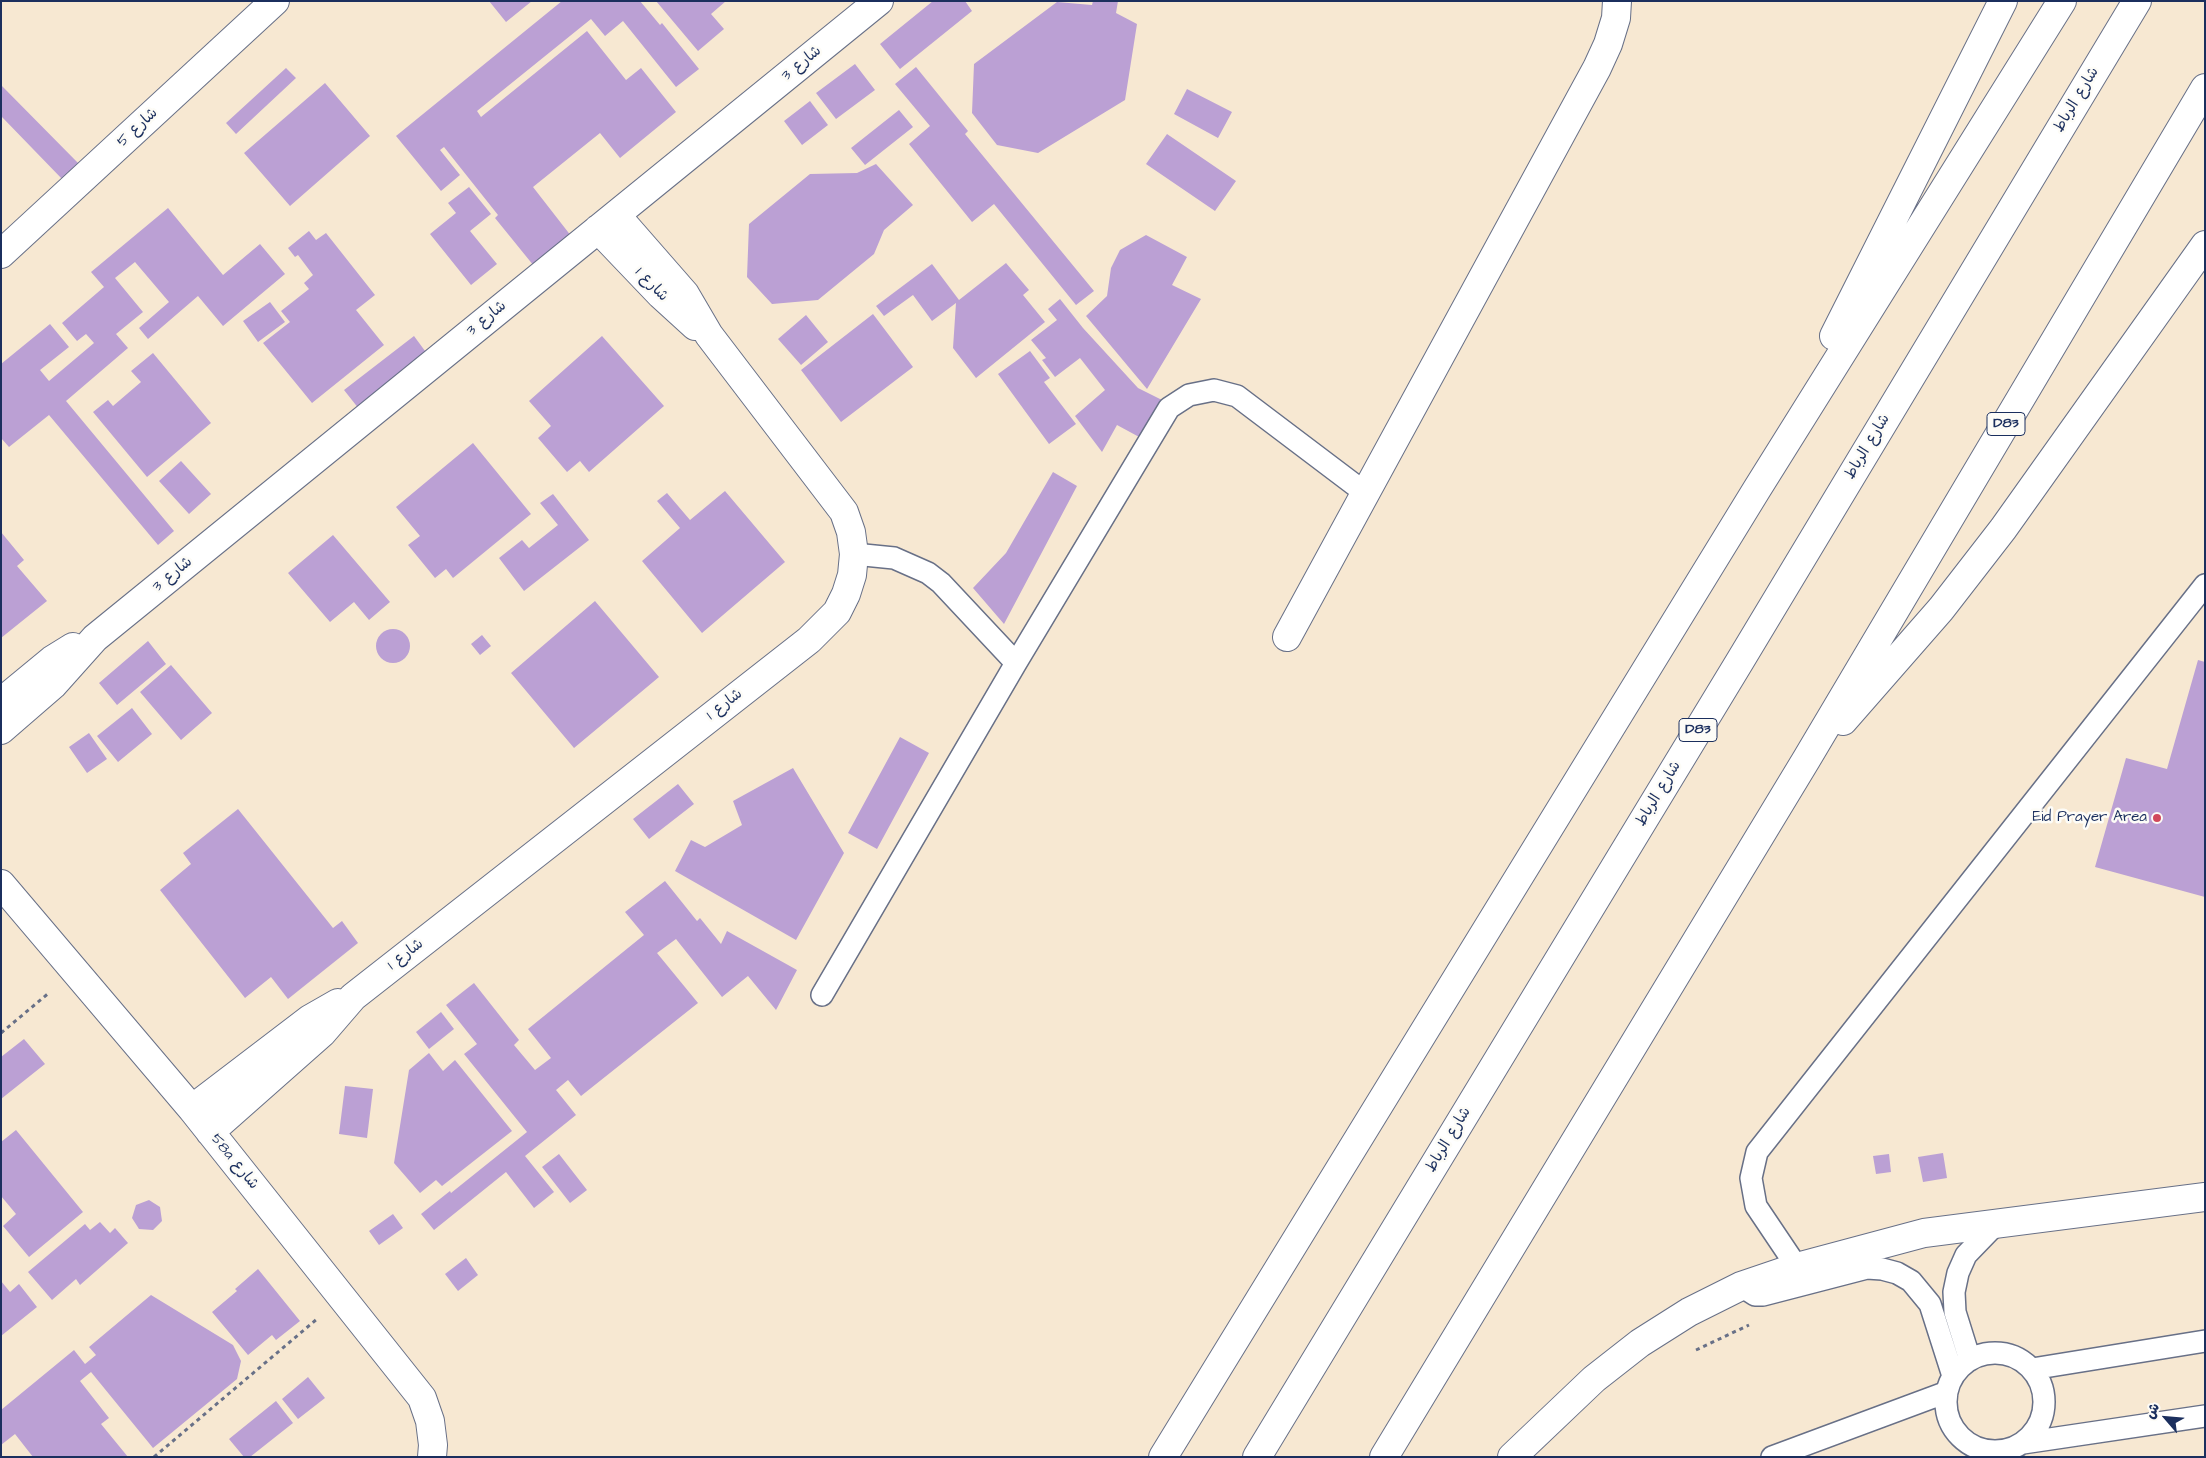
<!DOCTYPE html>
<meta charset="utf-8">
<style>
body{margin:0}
#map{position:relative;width:2206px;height:1458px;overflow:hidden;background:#f7e8d2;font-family:"Architects Daughter","Playpen Sans Arabic",sans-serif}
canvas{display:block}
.frame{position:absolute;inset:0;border:2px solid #1b2f5e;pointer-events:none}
.north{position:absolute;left:2141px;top:1393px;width:50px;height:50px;-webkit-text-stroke:4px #fdfcf7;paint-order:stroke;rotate:297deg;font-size:14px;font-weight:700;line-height:20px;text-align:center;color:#1b2f5e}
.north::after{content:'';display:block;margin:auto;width:18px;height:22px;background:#1b2f5e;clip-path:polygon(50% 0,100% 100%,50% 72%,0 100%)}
</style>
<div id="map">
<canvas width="2206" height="1458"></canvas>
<div class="frame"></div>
<div class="north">ش</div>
</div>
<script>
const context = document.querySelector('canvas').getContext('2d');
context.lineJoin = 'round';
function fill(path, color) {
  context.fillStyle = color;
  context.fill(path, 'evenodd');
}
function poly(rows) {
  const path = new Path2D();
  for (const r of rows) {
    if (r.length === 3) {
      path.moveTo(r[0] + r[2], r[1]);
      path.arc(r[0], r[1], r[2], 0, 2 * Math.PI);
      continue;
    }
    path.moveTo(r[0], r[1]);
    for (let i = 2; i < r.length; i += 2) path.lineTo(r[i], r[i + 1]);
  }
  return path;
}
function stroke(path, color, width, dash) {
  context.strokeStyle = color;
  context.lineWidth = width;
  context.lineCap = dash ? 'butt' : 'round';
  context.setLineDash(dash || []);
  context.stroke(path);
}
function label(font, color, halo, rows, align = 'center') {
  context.font = font + ' "Architects Daughter","Playpen Sans Arabic",sans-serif';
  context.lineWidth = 5;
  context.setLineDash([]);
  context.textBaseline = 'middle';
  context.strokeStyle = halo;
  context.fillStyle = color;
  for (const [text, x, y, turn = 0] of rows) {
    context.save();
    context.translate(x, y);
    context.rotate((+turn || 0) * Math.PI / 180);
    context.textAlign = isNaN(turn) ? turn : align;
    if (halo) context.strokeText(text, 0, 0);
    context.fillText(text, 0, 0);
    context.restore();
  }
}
fill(poly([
 [489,1,532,1,506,22],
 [562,1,640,1,660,25,662,23,699,69,676,87,623,21,605,36,591,19,477,111,481,117,587,31,626,80,641,68,676,112,620,158,600,133,533,187,575,241,538,271,495,218,498,215,444,147,440,150,460,175,441,191,396,136],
 [656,1,726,1,711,14,724,29,698,51],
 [933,1,965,1,972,11,900,69,880,44],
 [1093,1,1118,1,1116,13,1137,24,1125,100,1038,153,997,145,972,113,974,64,1057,2,1092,5],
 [855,64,875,90,836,119,816,93],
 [916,67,968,131,965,134,1094,291,1076,305,994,204,972,222,909,144,930,126,895,84],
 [286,68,296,78,236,134,226,123],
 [325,83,370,136,290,206,244,153],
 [1,85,80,165,64,181,1,116],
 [1187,89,1232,112,1218,138,1174,114],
 [810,101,828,125,802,145,784,121],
 [899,110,913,127,865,165,851,148],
 [1167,134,1236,181,1215,211,1146,164],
 [876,164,913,205,884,230,874,254,818,300,772,304,747,277,749,224,810,174,857,173],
 [469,187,491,214,470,231,497,264,471,285,430,234,456,213,448,203],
 [168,208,223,275,260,244,285,274,223,326,198,296,148,339,139,328,169,302,135,262,115,278,143,312,116,334,128,348,66,401,174,531,158,545,49,415,9,447,1,438,1,364,50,324,69,347,40,370,49,381,94,343,86,334,77,341,62,323,104,287,91,272],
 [309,231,316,240,326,233,375,295,356,310,384,345,312,403,263,343,290,322,281,311,309,289,304,283,313,275,298,255,295,257,288,248],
 [1146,235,1187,257,1172,285,1201,299,1147,389,1086,316,1107,296,1111,268,1120,250],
 [1006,263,1029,290,1023,295,1045,322,976,378,953,348,956,303,932,321,913,295,884,316,876,306,932,264,959,300],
 [1060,299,1083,328,1138,388,1162,400,1141,438,1117,425,1102,452,1075,416,1105,390,1080,358,1055,377,1042,360,1046,358,1031,340,1057,320,1048,309],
 [270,302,285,322,258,342,243,321],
 [873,314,913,367,841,422,801,370],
 [806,315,828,342,801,365,778,339],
 [414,336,428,355,359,409,344,390],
 [602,336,664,406,589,472,580,461,567,472,538,438,551,426,529,401],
 [1030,351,1050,378,1044,382,1076,424,1049,444,998,374],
 [153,353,211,423,147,477,93,412,108,400,113,406,141,382,131,371],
 [473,443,531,514,453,578,446,569,435,578,408,545,420,536,396,507],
 [181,461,211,494,189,514,159,481],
 [1053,472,1077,486,1004,624,973,588,1006,553],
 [725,491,785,562,702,633,642,561,680,528,657,501,667,493,690,520],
 [553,494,589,540,524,591,499,558,522,540,529,548,558,525,540,503],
 [1,532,24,560,17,566,47,601,1,638],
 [333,535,390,602,369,620,354,602,330,622,288,573],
 [595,601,659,677,574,748,511,673],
 [393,646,17],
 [482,635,491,646,480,655,471,644],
 [148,641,166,664,117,705,99,683],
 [2198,660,2205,662,2205,897,2095,867,2126,758,2167,769],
 [171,665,212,713,181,740,140,692],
 [132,708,152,734,118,762,97,736],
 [89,733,107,759,87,773,69,747],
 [900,737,929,753,877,849,848,833],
 [793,768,844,853,796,940,675,871,691,840,705,847,742,825,733,801],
 [678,784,694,804,649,839,633,819],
 [238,809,333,928,342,921,358,943,288,999,271,977,245,998,160,890,191,864,183,853],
 [665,881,697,921,700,918,721,944,727,931,797,970,776,1010,748,976,722,997,676,939,657,953,698,1003,581,1096,568,1080,556,1090,576,1115,525,1156,554,1192,534,1208,506,1172,434,1230,421,1214,450,1191,451,1193,527,1132,464,1054,477,1044,446,1005,474,983,519,1040,514,1045,535,1070,551,1058,528,1029,644,935,625,912],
 [441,1012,454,1029,429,1049,416,1032],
 [24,1039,45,1064,1,1099,1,1057],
 [429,1053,443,1071,455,1060,512,1131,442,1186,436,1180,420,1193,394,1163,409,1070],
 [345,1086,373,1089,367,1138,339,1134],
 [16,1130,83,1212,29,1257,3,1226,16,1214,1,1196,1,1142],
 [1943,1153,1947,1178,1923,1182,1918,1157],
 [559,1154,587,1190,570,1203,542,1167],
 [1889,1154,1891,1172,1876,1174,1873,1156],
 [149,1200,160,1207,162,1221,153,1230,139,1229,132,1218,136,1205],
 [393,1214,403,1228,379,1245,369,1231],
 [100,1222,110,1233,115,1228,128,1243,80,1285,76,1279,52,1300,28,1272,85,1224,90,1230],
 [466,1258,478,1275,458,1291,445,1274],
 [258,1269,300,1321,276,1340,272,1335,248,1355,212,1312,237,1291,235,1289],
 [1,1281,10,1292,19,1284,37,1307,1,1336],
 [151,1295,233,1345,241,1361,237,1379,153,1448,91,1372,80,1381,109,1418,101,1424,128,1457,33,1457,15,1434,1,1445,1,1410,74,1350,85,1364,96,1355,89,1347],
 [308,1377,325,1398,298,1419,282,1399],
 [276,1401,293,1423,250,1457,244,1457,229,1439]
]), '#bba0d4');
const lane = poly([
 [854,554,894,558,928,573,941,583,1016,663],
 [822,995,1016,663,1169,408,1189,395,1214,390,1237,396,1364,492],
 [1797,1267,1756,1206,1751,1178,1757,1152,2205,585],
 [1741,1286,1755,1295,1763,1295,1867,1268,1882,1269,1897,1273,1911,1281,1930,1304,1953,1376],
 [1995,1402,49],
 [1970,1360,1955,1312,1954,1292,1958,1273,1966,1255,1996,1224],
 [2032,1369,2205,1341],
 [2023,1443,2205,1416],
 [1772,1457,1947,1392]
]);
const street = poly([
 [598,229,661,295,695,326],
 [1,254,275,1],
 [1287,637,1597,68,1608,44,1616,18,1617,1],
 [1,702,52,660,73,647],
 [1,730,53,685,95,638,879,1],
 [1,884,192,1109,422,1398,430,1421,433,1445,432,1457],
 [192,1109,310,1019,338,1003],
 [210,1132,322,1033,353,997,809,640,837,612,846,594,852,575,854,554,851,532,844,512,709,335,685,294,616,215]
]);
const highway = poly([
 [1834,336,2003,1],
 [1843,721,1941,609,2003,529,2205,245],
 [1163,1457,1757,489,2062,1],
 [1257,1457,1740,661,2137,1],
 [1384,1457,1806,760,2205,88],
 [1512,1457,1594,1379,1640,1343,1689,1312,1741,1286,1797,1267,1924,1233,2205,1197]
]);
stroke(lane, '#687087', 24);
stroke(street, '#687087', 30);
stroke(highway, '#687087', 30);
stroke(poly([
 [1,1033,50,992],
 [1696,1350,1749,1325],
 [154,1457,317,1319]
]), '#687087', 3, [4, 4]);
stroke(lane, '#fff', 21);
stroke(street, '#fff', 28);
stroke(highway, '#fff', 28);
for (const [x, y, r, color] of [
 [2157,818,5,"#d1495b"]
]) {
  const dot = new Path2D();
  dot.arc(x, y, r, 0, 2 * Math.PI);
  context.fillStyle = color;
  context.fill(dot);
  stroke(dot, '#fdfcf7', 2);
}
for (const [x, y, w] of [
 [2006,424,38],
 [1698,730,38]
]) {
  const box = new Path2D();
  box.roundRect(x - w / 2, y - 11.5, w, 23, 4);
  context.fillStyle = '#fdfcf7';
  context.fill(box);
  stroke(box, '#1b2f5e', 1);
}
label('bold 14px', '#1b2f5e', null, [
 ["D83",2006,424],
 ["D83",1698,730]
]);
label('15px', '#1b2f5e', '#fdfcf7', [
 ["شارع 3",802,64,-39],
 ["شارع الرباط",2077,100,-59],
 ["شارع 5",138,128,-43],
 ["شارع 1",651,285,46],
 ["شارع 3",487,319,-39],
 ["شارع الرباط",1868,447,-59],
 ["شارع 3",173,575,-39],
 ["شارع 1",725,705,-38],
 ["شارع الرباط",1659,794,-59],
 ["شارع 1",406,955,-38],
 ["شارع الرباط",1449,1140,-59],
 ["58a شارع",234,1162,51]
]);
label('15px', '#1b2f5e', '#fdfcf7', [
 ["Eid Prayer Area",2147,818]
], 'right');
</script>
